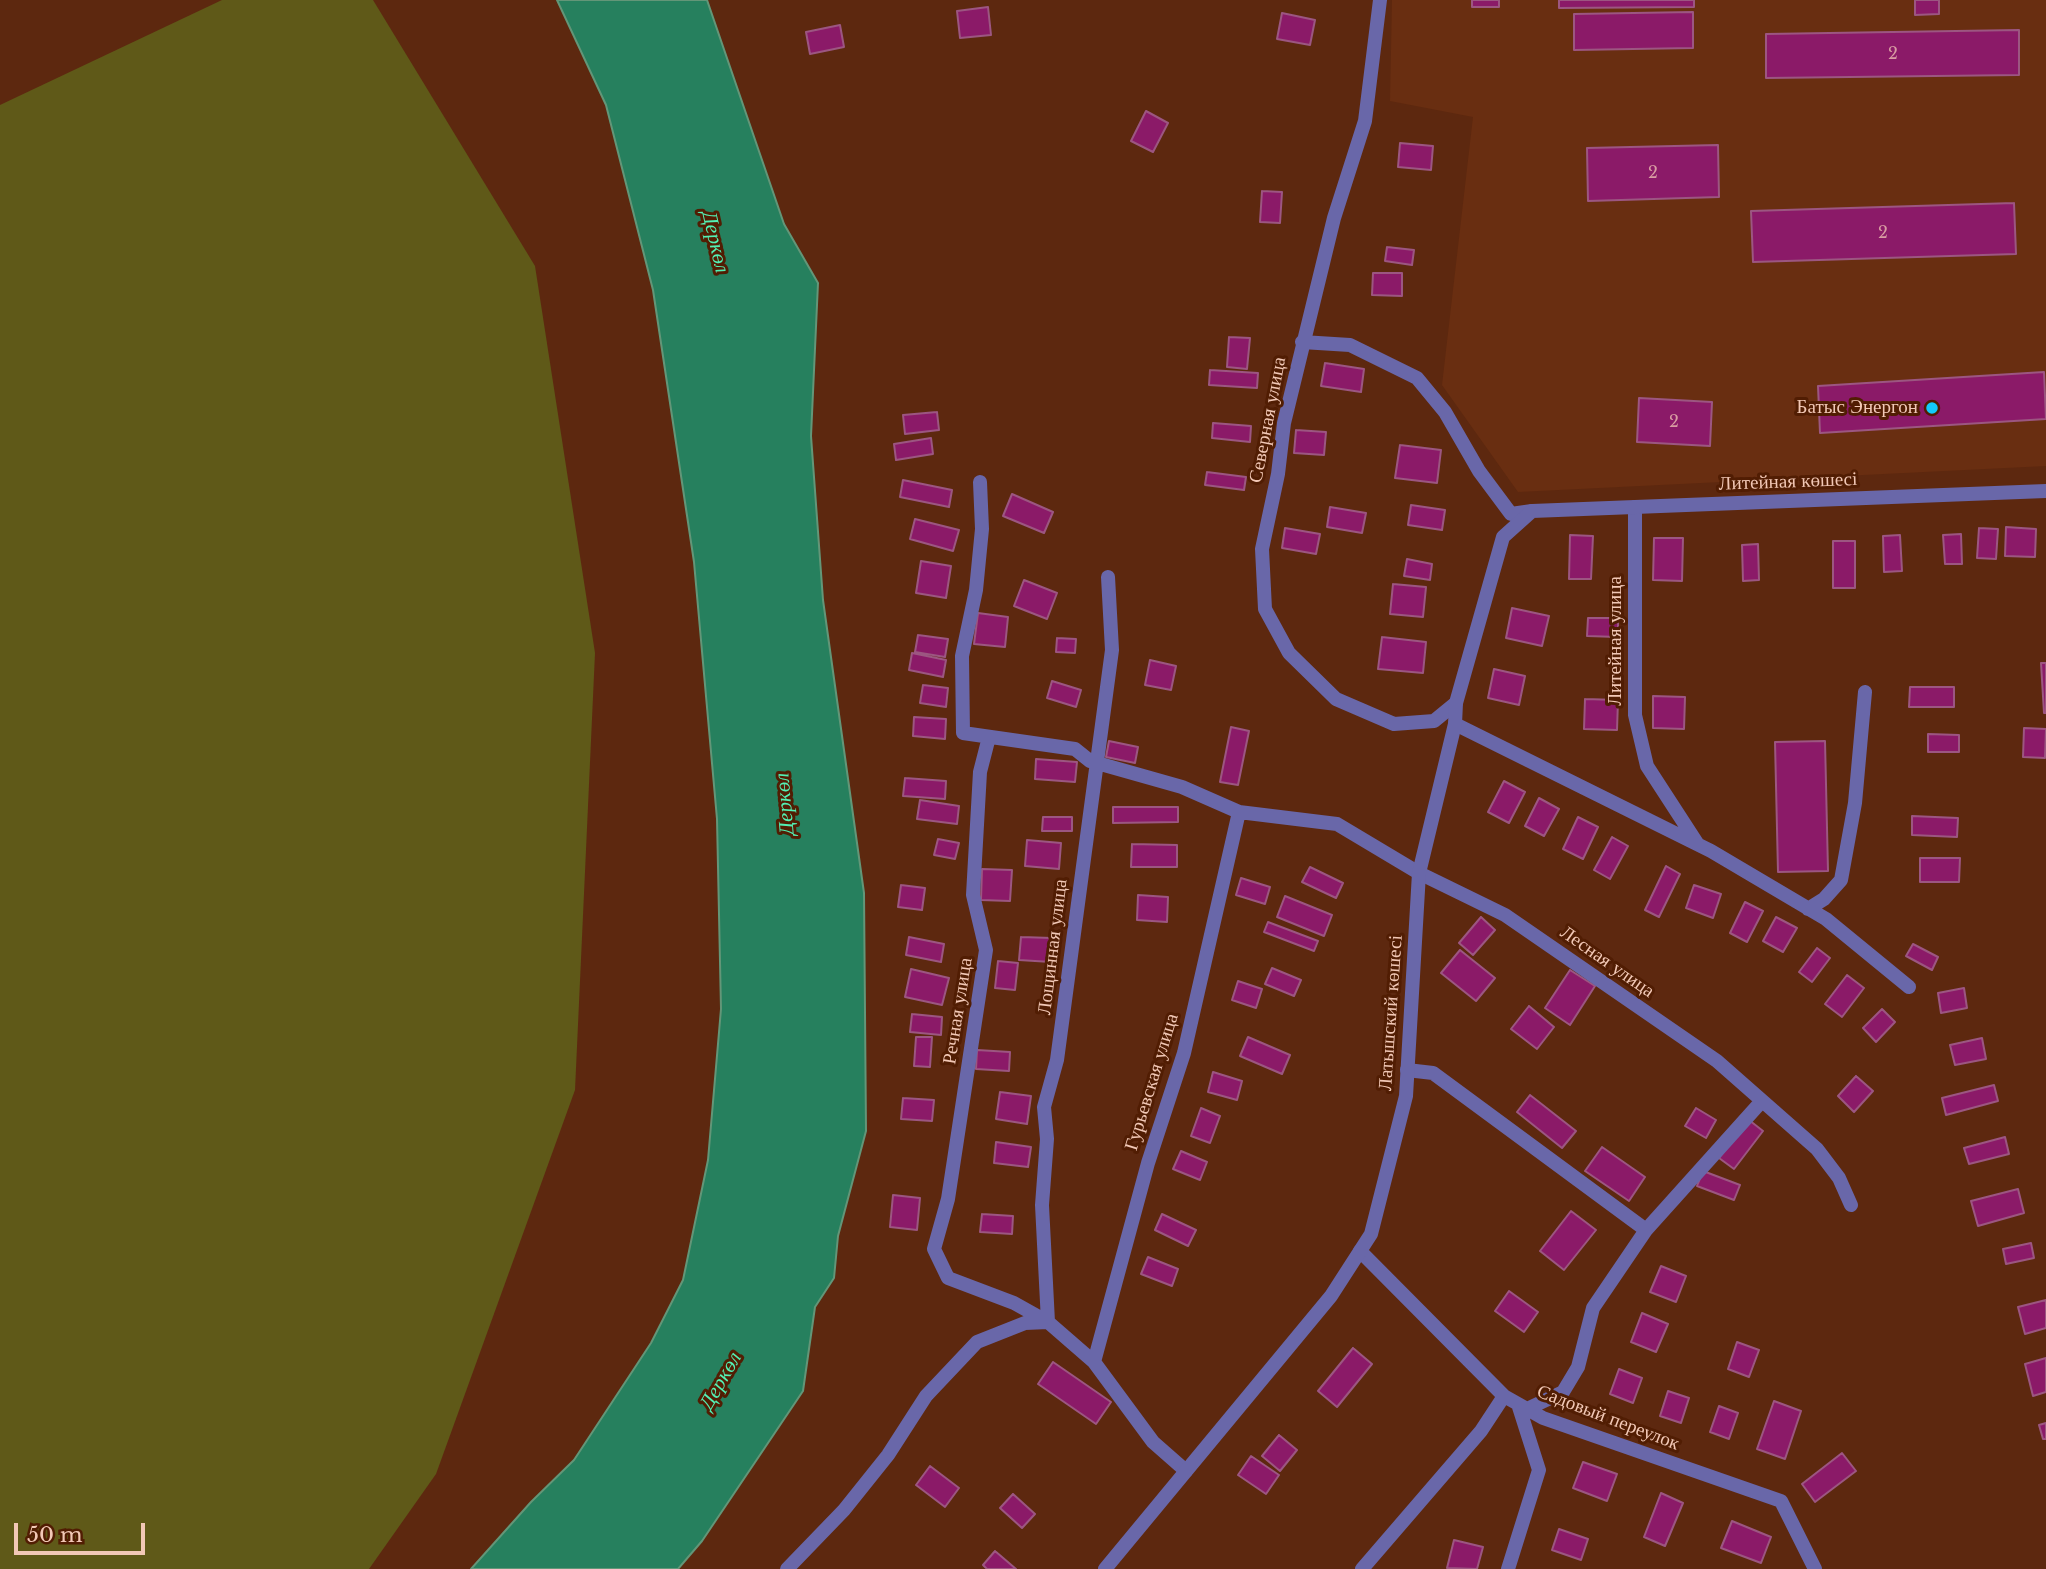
<!DOCTYPE html>
<meta charset="utf-8">
<style>
body{margin:0}
#map{position:relative;width:2046px;height:1569px;overflow:hidden;background:#5d280f;font-family:"Libre Baskerville",serif}
canvas{display:block}
.scale{position:absolute;left:14px;top:1523px;width:131px;height:32px;box-sizing:border-box;border:4px solid #f2c8b6;border-top:0;padding-left:9px;font-size:21px;line-height:24px;white-space:nowrap;color:#f2c8b6;-webkit-text-stroke:5px #511d03;paint-order:stroke}
</style>
<div id="map">
<canvas width="2046" height="1569"></canvas>
<div class="scale">50 m</div>
</div>
<script>
const context = document.querySelector('canvas').getContext('2d');
context.lineJoin = 'round';
function fill(path, color) {
  context.fillStyle = color;
  context.fill(path, 'evenodd');
}
function poly(rows) {
  const path = new Path2D();
  for (const r of rows) {
    path.moveTo(r[0], r[1]);
    for (let i = 2; i < r.length; i += 2) path.lineTo(r[i], r[i + 1]);
  }
  return path;
}
function stroke(path, color, width, dash) {
  context.strokeStyle = color;
  context.lineWidth = width;
  context.lineCap = dash ? 'butt' : 'round';
  context.setLineDash(dash || []);
  context.stroke(path);
}
function label(font, color, halo, rows, align = 'center') {
  context.font = font + ' "Libre Baskerville",serif';
  context.lineWidth = 6;
  context.setLineDash([]);
  context.textBaseline = 'middle';
  context.strokeStyle = halo;
  context.fillStyle = color;
  for (const [text, x, y, turn = 0] of rows) {
    context.save();
    context.translate(x, y);
    context.rotate((+turn || 0) * Math.PI / 180);
    context.textAlign = isNaN(turn) ? turn : align;
    if (halo) context.strokeText(text, 0, 0);
    context.fillText(text, 0, 0);
    context.restore();
  }
}
fill(poly([
 [1392,0,2046,0,2046,466,1518,492,1442,385,1473,117,1390,101]
]), '#692e11');
fill(poly([
 [222,0,373,0,535,266,595,653,575,1090,436,1474,369,1569,0,1569,0,105]
]), '#5f5918');
const water = poly([
 [557,0,707,0,784,224,818,283,811,436,823,600,864,893,866,1131,838,1236,834,1278,815,1307,803,1391,702,1541,678,1569,471,1569,531,1502,574,1460,651,1343,683,1280,708,1160,721,1009,717,819,694,562,653,290,606,105,557,0]
]);
fill(water, '#26805e');
stroke(water, '#639678', 2);
const building = poly([
 [1472,0,1499,0,1499,7,1472,7,1472,0],
 [1559,0,1694,0,1694,7,1559,8,1559,0],
 [1915,0,1939,0,1939,14,1915,15,1915,0],
 [988,7,991,35,960,38,957,11,988,7],
 [1693,12,1693,48,1574,50,1574,14,1693,12],
 [1282,13,1315,20,1310,45,1277,39,1282,13],
 [840,25,844,47,810,54,806,32,840,25],
 [2019,30,2019,75,1766,78,1766,34,2019,30],
 [1146,111,1168,123,1153,152,1131,141,1146,111],
 [1400,143,1433,146,1431,170,1398,167,1400,143],
 [1718,145,1719,197,1588,201,1587,148,1718,145],
 [1262,191,1282,192,1280,223,1260,222,1262,191],
 [2014,203,2016,254,1753,262,1751,211,2014,203],
 [1387,247,1414,250,1412,265,1385,261,1387,247],
 [1373,273,1402,273,1402,296,1372,295,1373,273],
 [1229,337,1250,338,1247,369,1227,367,1229,337],
 [1325,363,1364,369,1361,392,1321,386,1325,363],
 [1210,370,1258,373,1257,388,1209,385,1210,370],
 [2044,372,2046,419,1820,433,1818,386,2044,372],
 [1639,398,1712,402,1710,446,1637,442,1639,398],
 [937,412,939,430,905,434,903,415,937,412],
 [1213,423,1251,426,1250,442,1212,438,1213,423],
 [1296,430,1326,432,1324,455,1294,453,1296,430],
 [931,438,933,454,896,460,894,444,931,438],
 [1400,445,1441,450,1437,483,1395,478,1400,445],
 [1207,472,1246,477,1244,490,1205,485,1207,472],
 [903,480,952,490,949,507,900,497,903,480],
 [1012,494,1053,512,1044,533,1003,516,1012,494],
 [1411,505,1445,510,1442,530,1408,525,1411,505],
 [1330,507,1366,513,1362,533,1327,527,1330,507],
 [915,519,959,530,953,551,910,539,915,519],
 [2006,527,2036,529,2035,557,2005,556,2006,527],
 [1285,528,1320,534,1316,554,1282,548,1285,528],
 [1979,528,1998,529,1996,559,1977,558,1979,528],
 [1961,534,1962,564,1945,564,1943,535,1961,534],
 [1570,535,1593,536,1591,579,1569,579,1570,535],
 [1900,535,1902,571,1884,572,1883,536,1900,535],
 [1654,538,1683,538,1682,581,1653,580,1654,538],
 [1833,541,1855,541,1855,588,1833,588,1833,541],
 [1758,544,1759,580,1743,581,1742,545,1758,544],
 [1407,559,1432,564,1430,580,1404,576,1407,559],
 [921,561,951,566,946,598,916,593,921,561],
 [1024,580,1057,593,1047,619,1014,606,1024,580],
 [1393,584,1426,587,1423,617,1390,614,1393,584],
 [1512,608,1549,616,1542,646,1506,638,1512,608],
 [978,613,1008,617,1005,647,974,644,978,613],
 [1588,618,1618,618,1618,637,1587,636,1588,618],
 [918,635,948,639,945,657,915,652,918,635],
 [1382,637,1426,642,1423,673,1378,669,1382,637],
 [1057,638,1076,639,1075,653,1056,652,1057,638],
 [912,653,946,660,943,677,909,670,912,653],
 [1150,660,1176,666,1171,690,1145,685,1150,660],
 [2041,663,2046,663,2046,713,2044,713,2041,663],
 [1494,669,1525,676,1519,705,1488,698,1494,669],
 [1052,681,1081,690,1076,707,1047,698,1052,681],
 [923,685,948,688,946,707,920,703,923,685],
 [1910,687,1954,687,1954,707,1909,707,1910,687],
 [1653,696,1685,697,1684,729,1653,728,1653,696],
 [1585,699,1618,700,1617,730,1584,729,1585,699],
 [914,717,946,719,945,739,913,736,914,717],
 [1231,727,1249,731,1238,785,1220,782,1231,727],
 [2024,728,2046,729,2045,758,2023,757,2024,728],
 [1928,734,1959,735,1959,752,1928,752,1928,734],
 [1109,741,1138,747,1135,763,1106,757,1109,741],
 [1825,741,1828,871,1778,872,1775,742,1825,741],
 [1036,759,1077,762,1075,782,1035,779,1036,759],
 [905,778,946,781,945,799,903,796,905,778],
 [1504,781,1525,792,1509,823,1488,812,1504,781],
 [1539,798,1559,809,1544,836,1525,826,1539,798],
 [920,800,959,806,957,824,917,819,920,800],
 [1113,807,1178,807,1178,822,1113,823,1113,807],
 [1912,816,1958,818,1957,837,1912,835,1912,816],
 [1043,817,1072,817,1072,831,1042,831,1043,817],
 [1578,817,1598,827,1583,859,1563,849,1578,817],
 [1612,837,1628,846,1610,879,1594,870,1612,837],
 [938,839,959,843,955,859,934,855,938,839],
 [1027,840,1061,843,1059,869,1025,866,1027,840],
 [1132,844,1177,845,1177,867,1131,867,1132,844],
 [1920,858,1960,858,1959,882,1920,882,1920,858],
 [1666,866,1680,874,1659,917,1645,910,1666,866],
 [1310,867,1343,883,1336,898,1302,882,1310,867],
 [982,869,1012,870,1010,901,981,900,982,869],
 [1241,878,1270,887,1265,904,1236,895,1241,878],
 [901,885,925,888,922,910,898,907,901,885],
 [1694,885,1721,894,1713,918,1686,908,1694,885],
 [1138,895,1168,897,1167,922,1137,920,1138,895],
 [1285,896,1332,915,1324,936,1277,917,1285,896],
 [1745,902,1763,911,1747,942,1730,933,1745,902],
 [1481,917,1495,930,1473,955,1459,943,1481,917],
 [1776,917,1797,928,1783,952,1763,941,1776,917],
 [1268,922,1318,941,1314,951,1264,932,1268,922],
 [909,937,944,944,941,962,906,955,909,937],
 [1021,937,1052,938,1051,962,1019,960,1021,937],
 [1913,944,1938,957,1932,970,1906,956,1913,944],
 [1817,948,1830,958,1812,982,1799,972,1817,948],
 [1460,950,1495,978,1476,1001,1441,973,1460,950],
 [998,961,1018,963,1015,990,995,988,998,961],
 [1272,968,1301,980,1294,996,1265,984,1272,968],
 [911,969,949,978,942,1005,905,997,911,969],
 [1570,970,1595,986,1570,1025,1545,1008,1570,970],
 [1847,975,1864,988,1842,1017,1825,1004,1847,975],
 [1238,981,1262,989,1256,1008,1232,1000,1238,981],
 [1964,988,1967,1008,1941,1013,1938,993,1964,988],
 [1529,1006,1554,1027,1537,1049,1511,1029,1529,1006],
 [1882,1009,1895,1022,1876,1042,1863,1028,1882,1009],
 [912,1014,942,1017,941,1035,910,1032,912,1014],
 [916,1037,932,1037,930,1067,914,1066,916,1037],
 [1248,1037,1290,1055,1282,1074,1240,1056,1248,1037],
 [1982,1038,1986,1059,1955,1065,1950,1045,1982,1038],
 [977,1050,1010,1052,1009,1071,976,1069,977,1050],
 [1213,1072,1242,1081,1237,1100,1208,1092,1213,1072],
 [1856,1076,1873,1091,1854,1112,1838,1096,1856,1076],
 [1994,1085,1998,1101,1946,1115,1942,1098,1994,1085],
 [1000,1092,1031,1096,1027,1124,996,1119,1000,1092],
 [1530,1095,1576,1131,1562,1148,1517,1112,1530,1095],
 [903,1098,934,1100,932,1121,901,1119,903,1098],
 [1201,1108,1220,1116,1210,1143,1191,1136,1201,1108],
 [1696,1108,1716,1120,1706,1138,1685,1126,1696,1108],
 [1749,1120,1763,1131,1734,1169,1719,1158,1749,1120],
 [2005,1137,2009,1154,1969,1164,1964,1148,2005,1137],
 [996,1142,1031,1147,1028,1167,994,1163,996,1142],
 [1602,1147,1645,1177,1629,1201,1585,1171,1602,1147],
 [1181,1151,1207,1162,1200,1180,1173,1169,1181,1151],
 [1703,1171,1740,1185,1734,1200,1697,1186,1703,1171],
 [2018,1189,2024,1213,1978,1226,1971,1201,2018,1189],
 [893,1195,920,1198,917,1230,890,1227,893,1195],
 [1571,1211,1596,1230,1564,1270,1540,1251,1571,1211],
 [982,1214,1013,1216,1012,1234,980,1232,982,1214],
 [1162,1214,1196,1230,1188,1246,1155,1230,1162,1214],
 [2031,1243,2034,1258,2006,1264,2003,1249,2031,1243],
 [1148,1257,1178,1269,1172,1286,1141,1274,1148,1257],
 [1661,1266,1686,1276,1676,1302,1650,1292,1661,1266],
 [1509,1291,1538,1312,1524,1332,1495,1311,1509,1291],
 [2046,1300,2046,1328,2025,1334,2018,1307,2046,1300],
 [1642,1313,1668,1324,1656,1352,1631,1342,1642,1313],
 [1737,1342,1759,1350,1749,1377,1728,1369,1737,1342],
 [1353,1348,1372,1364,1337,1407,1318,1391,1353,1348],
 [2046,1358,2046,1392,2033,1396,2025,1364,2046,1358],
 [1053,1362,1111,1402,1096,1424,1038,1384,1053,1362],
 [1619,1369,1642,1378,1633,1403,1610,1394,1619,1369],
 [1668,1391,1689,1398,1681,1423,1660,1416,1668,1391],
 [1774,1401,1801,1411,1785,1459,1757,1449,1774,1401],
 [1719,1406,1738,1413,1729,1439,1710,1432,1719,1406],
 [2046,1423,2046,1439,2043,1439,2039,1425,2046,1423],
 [1279,1435,1297,1450,1280,1471,1262,1456,1279,1435],
 [1842,1453,1856,1471,1815,1502,1802,1484,1842,1453],
 [1251,1456,1279,1475,1266,1494,1238,1475,1251,1456],
 [1583,1462,1617,1474,1607,1501,1573,1488,1583,1462],
 [930,1466,959,1488,945,1507,916,1485,930,1466],
 [1661,1493,1683,1503,1665,1546,1644,1537,1661,1493],
 [1013,1494,1035,1514,1022,1528,1000,1508,1013,1494],
 [1732,1521,1771,1537,1761,1563,1721,1548,1732,1521],
 [1559,1529,1588,1539,1581,1560,1552,1550,1559,1529],
 [1454,1540,1483,1547,1477,1569,1447,1568,1454,1540],
 [995,1551,1016,1569,987,1569,983,1565,995,1551]
]);
fill(building, '#8b1a68');
stroke(building, '#9c5681', 2);
stroke(poly([
 [1380,0,1365,121,1334,218,1284,423,1278,474,1262,549,1265,609,1289,653,1336,699,1394,724,1434,721,1456,703],
 [1302,342,1350,345,1417,378,1445,412,1479,471,1511,514,1532,511],
 [980,482,982,529,976,590,962,656,963,733,1075,749,1090,761,1182,787,1239,812,1337,824,1419,873,1505,915,1717,1061,1817,1149,1839,1178,1851,1205],
 [1635,507,1635,715,1647,766,1697,843],
 [1455,724,1711,851,1826,919,1909,987],
 [989,737,980,772,973,895,986,950,948,1199,934,1249,948,1278,1014,1303,1048,1322,1094,1362,1153,1442,1186,1471],
 [1808,909,1824,899,1841,880,1855,803,1865,692],
 [1407,1070,1433,1073,1646,1230],
 [1360,1251,1504,1396,1543,1418,1781,1501,1815,1569],
 [1094,1362,1148,1163,1184,1053,1239,812],
 [1527,1409,1563,1392,1578,1367,1593,1308,1646,1230,1761,1102],
 [787,1569,844,1510,888,1455,926,1396,977,1342,1025,1323,1048,1322,1042,1205,1047,1139,1044,1107,1057,1060,1112,650,1108,577],
 [1362,1569,1481,1431,1504,1396],
 [1508,1569,1539,1470,1518,1404]
]), '#6967a9', 14);
stroke(poly([
 [1105,1569,1331,1296,1371,1234,1406,1096,1419,873,1455,724,1456,703,1503,537,1532,511,2046,491]
]), '#6967a9', 14);
for (const [x, y, r, color] of [
 [1932,408,7,"#13cafb"]
]) {
  const dot = new Path2D();
  dot.arc(x, y, r, 0, 2 * Math.PI);
  context.fillStyle = color;
  context.fill(dot);
  stroke(dot, '#511d03', 2.5);
}
label('16px', '#d89ca2', null, [
 ["2",1893,54],
 ["2",1653,173],
 ["2",1883,233],
 ["2",1674,422]
]);
label('19px', '#f2c8b6', '#511d03', [
 ["Батыс Энергон",1918,408]
], 'right');
label('19px', '#f2c8b6', '#511d03', [
 ["Северная улица",1268,420,-79],
 ["Литейная көшесі",1788,482,-2],
 ["Литейная улица",1616,641,-90],
 ["Лощинная улица",1053,947,-83],
 ["Лесная улица",1607,962,35],
 ["Речная улица",958,1011,-81],
 ["Латышский көшесі",1391,1013,-86],
 ["Гурьевская улица",1152,1082,-73],
 ["Садовый переулок",1608,1418,21]
]);
label('italic 21px', '#53f0b4', '#511d03', [
 ["Деркөл",715,242,77],
 ["Деркөл",785,804,-95],
 ["Деркөл",721,1381,-60]
]);
</script>
